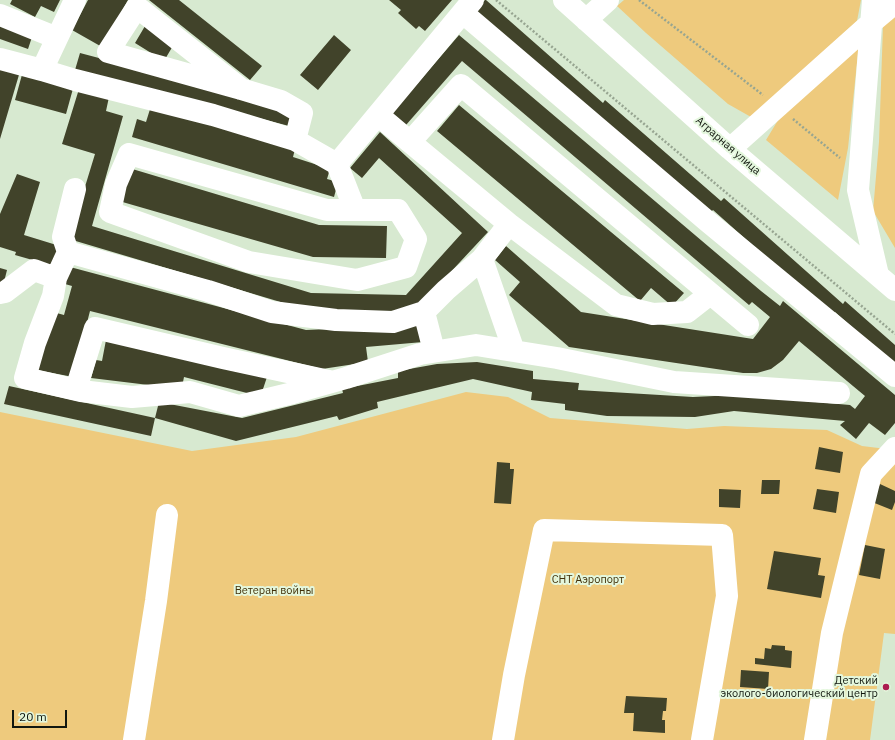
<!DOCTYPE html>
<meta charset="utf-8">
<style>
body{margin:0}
#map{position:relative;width:895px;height:740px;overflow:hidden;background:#d7e9d0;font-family:"IBM Plex Sans",sans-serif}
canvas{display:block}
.scale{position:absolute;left:12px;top:710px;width:55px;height:18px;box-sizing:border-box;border:2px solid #11170f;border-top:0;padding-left:5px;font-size:12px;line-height:14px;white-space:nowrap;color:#11170f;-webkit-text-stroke:3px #e4f7dd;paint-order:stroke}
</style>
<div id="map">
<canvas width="895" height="740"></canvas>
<div class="scale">20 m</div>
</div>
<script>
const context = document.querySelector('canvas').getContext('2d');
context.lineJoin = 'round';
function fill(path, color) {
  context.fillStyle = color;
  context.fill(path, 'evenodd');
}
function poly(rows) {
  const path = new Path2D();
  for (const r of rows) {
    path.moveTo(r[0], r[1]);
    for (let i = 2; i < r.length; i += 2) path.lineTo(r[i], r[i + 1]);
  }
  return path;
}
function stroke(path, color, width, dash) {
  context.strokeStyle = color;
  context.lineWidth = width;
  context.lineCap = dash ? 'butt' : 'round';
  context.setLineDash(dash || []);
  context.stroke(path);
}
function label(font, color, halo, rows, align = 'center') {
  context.font = font + ' "IBM Plex Sans",sans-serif';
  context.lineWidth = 4;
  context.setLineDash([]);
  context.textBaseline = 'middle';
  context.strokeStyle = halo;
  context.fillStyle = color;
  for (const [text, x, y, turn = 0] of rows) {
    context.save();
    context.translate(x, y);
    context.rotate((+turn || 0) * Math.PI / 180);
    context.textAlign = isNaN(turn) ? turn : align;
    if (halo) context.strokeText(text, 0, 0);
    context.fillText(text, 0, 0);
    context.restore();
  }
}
fill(poly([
 [624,0,861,0,857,21,751,117,728,104,646,33,617,6],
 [895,16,895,248,873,211,879,142,883,26],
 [859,44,848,148,838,200,766,140,783,112],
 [466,392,508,397,550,418,687,429,724,426,827,430,862,446,895,450,895,634,884,633,870,740,0,740,0,412,192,451,296,437]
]), '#eeca7d');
fill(poly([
 [12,0,60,0,54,12,41,6,35,17,10,4],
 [88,0,128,0,102,47,72,30],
 [149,0,179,0,262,66,250,80],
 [389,0,452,0,425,31,419,26,416,29,398,13,401,10],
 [485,0,486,0,603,103,605,100,721,201,724,198,843,304,845,301,895,345,895,365,835,312,832,316,713,210,710,213,475,11],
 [0,21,33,34,28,49,0,39],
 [145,26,174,44,164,61,135,43],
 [334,35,351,50,318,90,300,75],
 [459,35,761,291,780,306,783,301,895,395,895,423,885,435,869,423,856,439,840,425,845,421,734,411,695,417,607,416,565,410,565,404,531,400,532,392,473,379,377,402,378,408,339,420,337,416,236,441,155,418,151,436,4,404,9,386,155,418,159,402,242,418,343,393,342,389,398,378,398,371,437,364,477,362,533,371,533,379,579,383,578,390,693,397,736,395,850,405,855,409,865,396,799,341,783,360,771,369,757,373,743,373,569,347,509,295,520,282,495,260,506,246,581,312,753,339,770,317,752,302,749,305,462,61,406,125,392,113],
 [80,53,280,106,293,114,289,126,75,70],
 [0,62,21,68,0,139],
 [23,71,74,85,66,114,15,100],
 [79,89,109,97,106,111,123,116,92,226,311,293,406,295,462,233,379,158,362,178,350,168,380,132,488,232,419,306,404,313,314,312,69,239,95,154,62,144],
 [459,105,684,293,672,306,651,288,640,301,437,131],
 [151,106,295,149,293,157,330,169,327,179,338,182,334,197,132,137,137,119,146,122],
 [129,168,319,225,387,226,386,258,313,257,119,201],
 [17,174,40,182,24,235,63,247,57,267,15,255,16,252,0,247,0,214],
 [70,267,306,330,421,325,423,342,366,347,368,362,322,369,90,311,73,377,37,370,53,312,64,315,72,286,65,284],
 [0,268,7,270,2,290,0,290],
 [106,340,267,377,262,392,247,393,184,377,182,387,157,386,91,378,96,360,102,361],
 [819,447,843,452,840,473,815,469],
 [497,462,510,463,510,469,514,469,511,504,494,503],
 [762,480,780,480,779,494,761,494],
 [880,484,895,491,895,502,892,510,872,502],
 [719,489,741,490,740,508,719,507],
 [817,489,839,492,836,513,813,509],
 [865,545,885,549,880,579,859,575],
 [774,551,821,558,818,575,825,576,821,598,767,589],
 [772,645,785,646,785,650,792,651,791,668,755,664,755,658,764,659,765,648,771,649],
 [741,670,769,672,768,689,740,687],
 [626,696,667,698,666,711,663,711,662,720,665,720,665,733,633,731,634,713,624,713]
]), '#41432a');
stroke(poly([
 [496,0,895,334],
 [639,0,763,95],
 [793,119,840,158]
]), '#97a591', 2.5, [2, 2]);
stroke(poly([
 [75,0,42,70,75,80,213,115,295,140,337,164],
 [564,0,730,149,895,290],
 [873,0,858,190,878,275],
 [463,13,707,221,895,376],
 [0,15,57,38],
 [586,20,608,0],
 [0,59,42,70],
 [241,89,137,7,108,52,241,89,281,101,302,113,295,140],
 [378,115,410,142,461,85,748,325],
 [410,142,509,224,616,305,653,314,687,312,710,294],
 [730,149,871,23,895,3],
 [129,154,327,210,398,210,416,239,406,267,357,280,249,262,110,212,116,184,129,154],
 [355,210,337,164,473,0],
 [509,224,482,259,514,351],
 [68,252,63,237,75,189],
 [56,278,68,252,208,291,272,312,336,320,393,322,424,312],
 [0,293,5,292,34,270,56,278,53,296,35,343,25,378,81,391,132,397,190,392,239,406,293,393,346,378,420,354,476,345,557,358,674,382,839,393],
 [434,351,424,312,446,290,482,259],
 [76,389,95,328,223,358,329,381],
 [134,740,156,601,167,515],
 [503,740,514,675,544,530,722,535,727,596,702,740],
 [815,740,832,633,871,474,895,448]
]), '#fff', 22);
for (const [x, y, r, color] of [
 [886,687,4,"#ac1b4f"]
]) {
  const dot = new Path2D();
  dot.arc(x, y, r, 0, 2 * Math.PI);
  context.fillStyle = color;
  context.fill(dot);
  stroke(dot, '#e4f7dd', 1.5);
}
label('11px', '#11170f', '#e4f7dd', [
 ["Аграрная улица",728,146,41]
]);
label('11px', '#413009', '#e4f7dd', [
 ["СНТ Аэропорт",588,580],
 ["Ветеран войны",274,591]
]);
label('11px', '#11170f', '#e4f7dd', [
 ["Детский",878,681],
 ["эколого-биологический центр",878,694]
], 'right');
</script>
